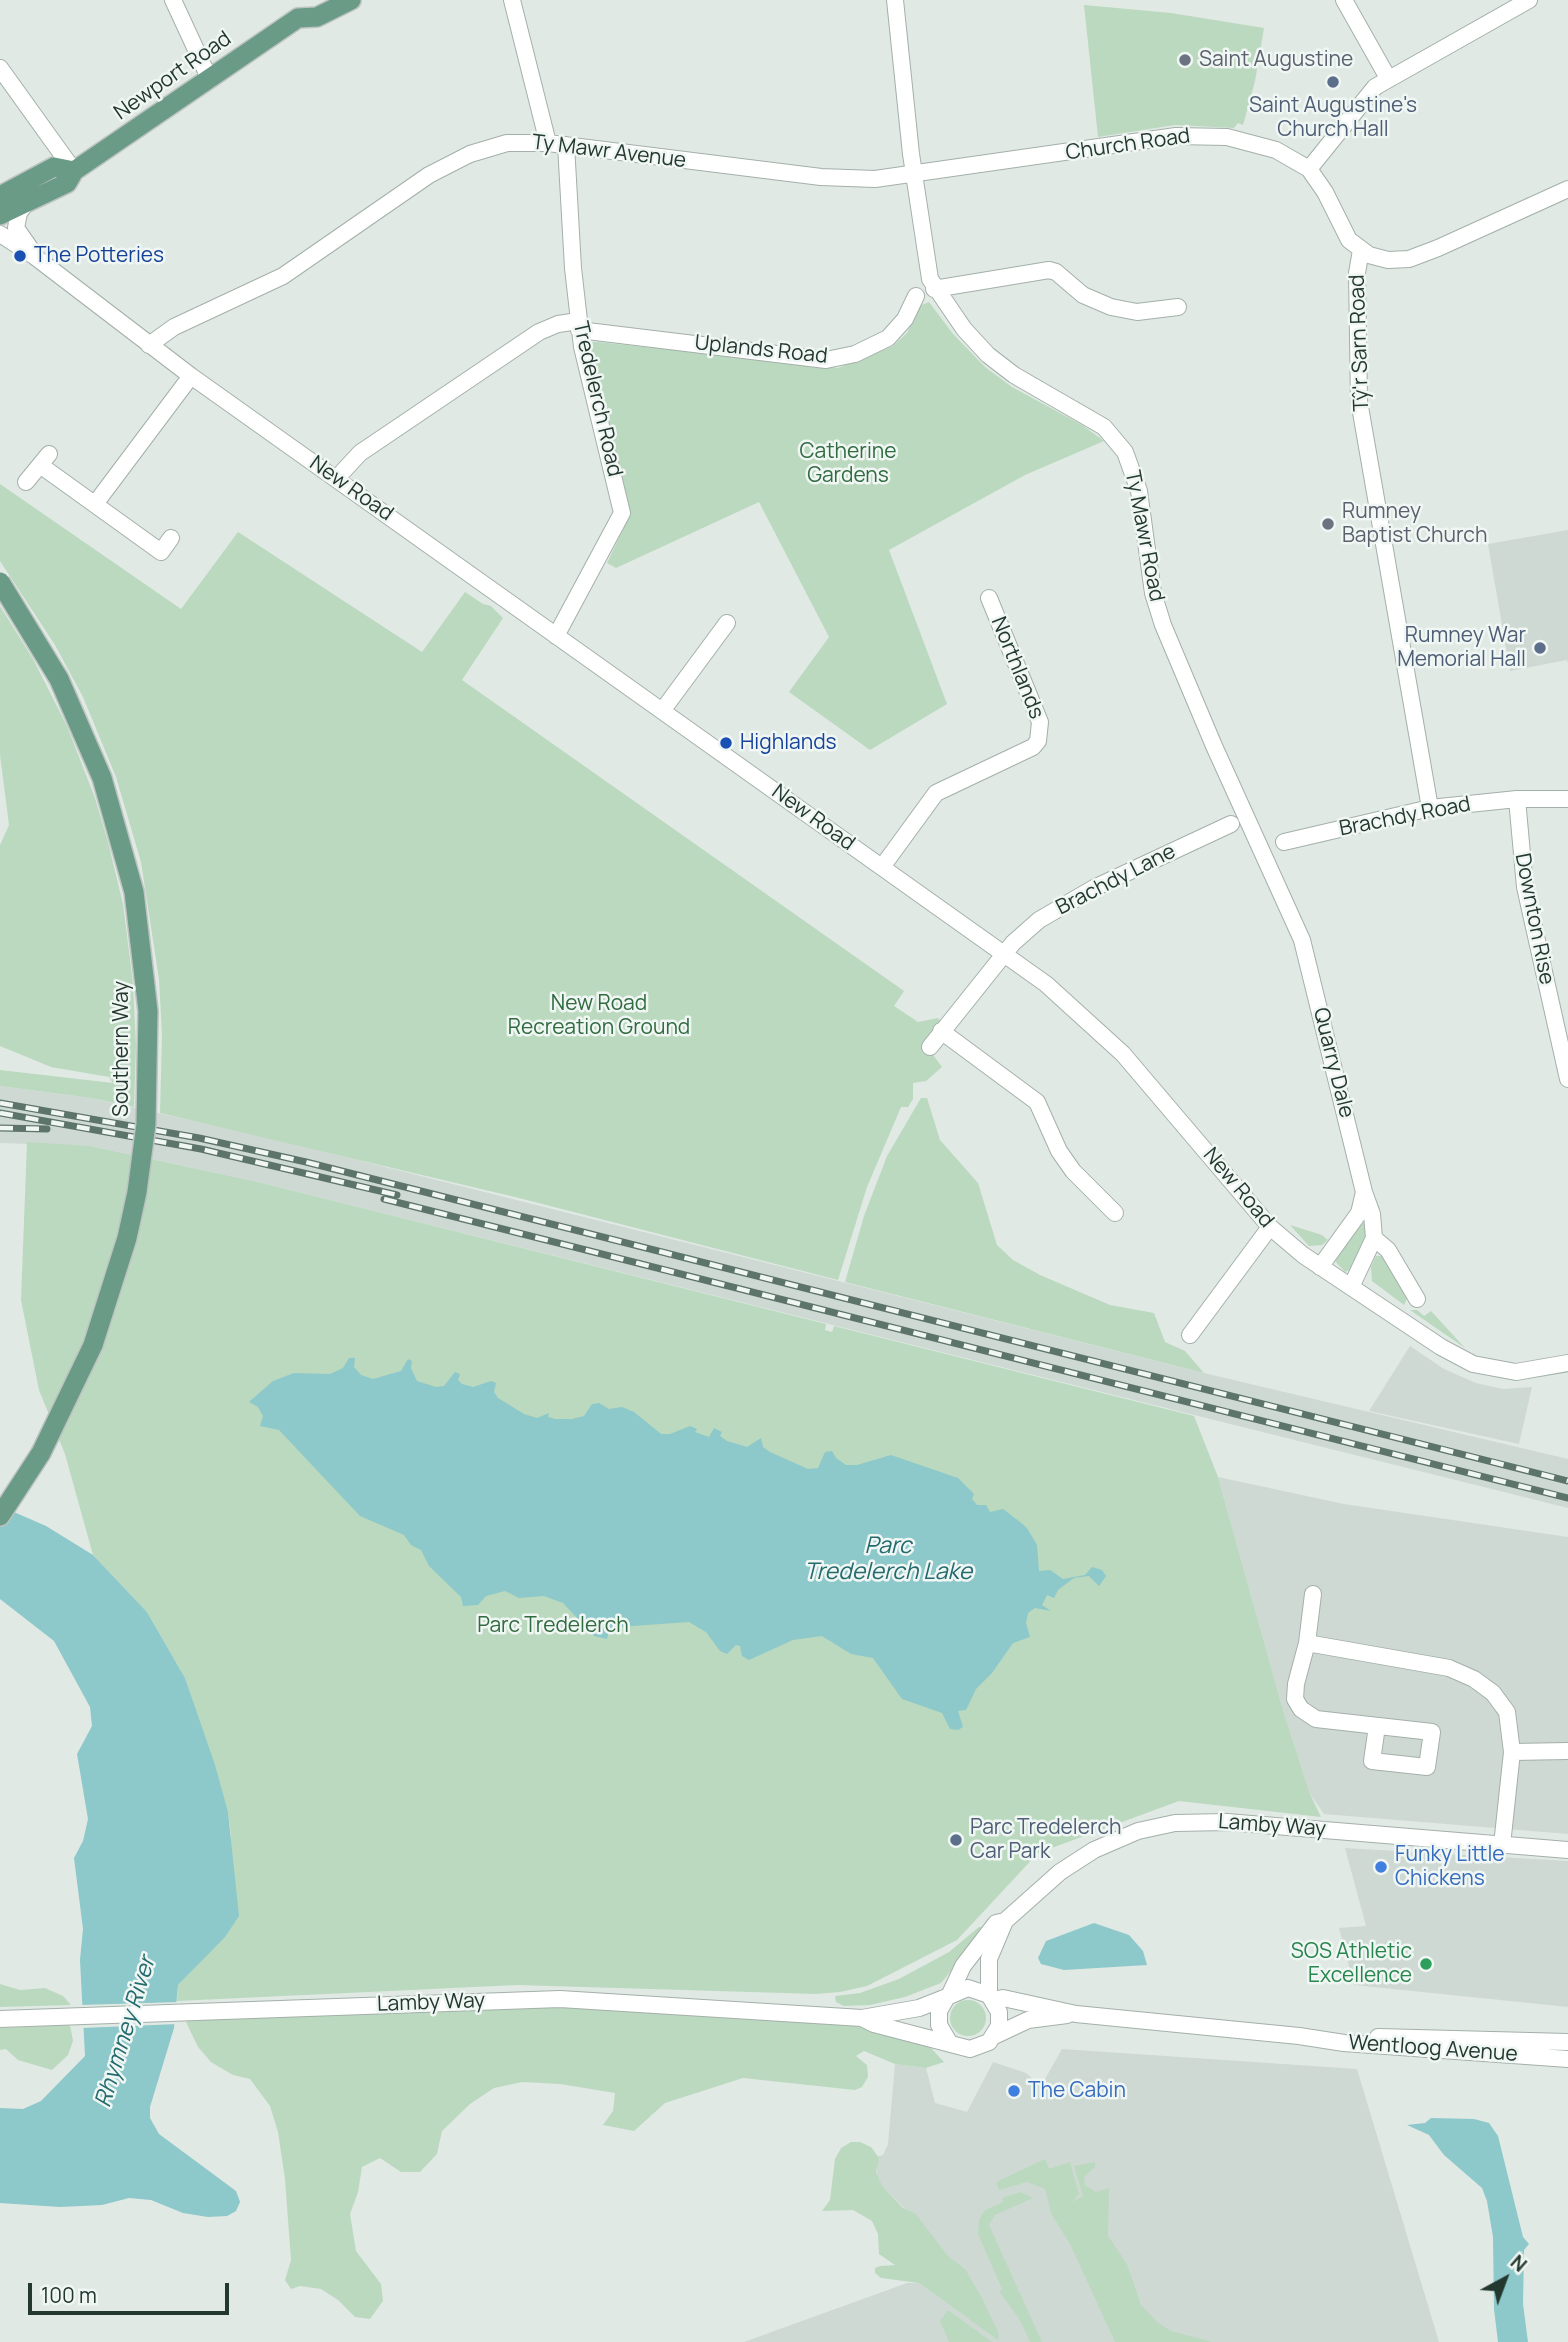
<!DOCTYPE html>
<meta charset="utf-8">
<style>
body{margin:0}
#map{position:relative;width:1568px;height:2342px;overflow:hidden;background:#e0e9e4;font-family:Manrope,sans-serif}
canvas{display:block}
.north{position:absolute;left:1470px;top:2244px;width:70px;height:70px;-webkit-text-stroke:5px #f0f6f3;paint-order:stroke;rotate:41deg;font-size:19px;font-weight:700;line-height:28px;text-align:center;color:#23382f}
.north::after{content:'';display:block;margin:auto;width:24px;height:32px;background:#23382f;clip-path:polygon(50% 0,100% 100%,50% 72%,0 100%)}
.scale{position:absolute;left:28px;top:2283px;width:201px;height:32px;box-sizing:border-box;border:4px solid #23382f;border-top:0;padding-left:9px;font-size:21px;line-height:24px;white-space:nowrap;color:#23382f;-webkit-text-stroke:5px #f0f6f3;paint-order:stroke}
</style>
<div id="map">
<canvas width="1568" height="2342"></canvas>
<div class="north">N</div>
<div class="scale">100 m</div>
</div>
<script>
const context = document.querySelector('canvas').getContext('2d');
context.lineJoin = 'round';
function fill(path, color) {
  context.fillStyle = color;
  context.fill(path, 'evenodd');
}
function poly(rows) {
  const path = new Path2D();
  for (const r of rows) {
    if (r.length === 3) {
      path.moveTo(r[0] + r[2], r[1]);
      path.arc(r[0], r[1], r[2], 0, 2 * Math.PI);
      continue;
    }
    path.moveTo(r[0], r[1]);
    for (let i = 2; i < r.length; i += 2) path.lineTo(r[i], r[i + 1]);
  }
  return path;
}
function stroke(path, color, width, dash) {
  context.strokeStyle = color;
  context.lineWidth = width;
  context.lineCap = dash ? 'butt' : 'round';
  context.setLineDash(dash || []);
  context.stroke(path);
}
function label(font, color, halo, rows, align = 'center') {
  context.font = font + ' Manrope,sans-serif';
  context.lineWidth = 5;
  context.setLineDash([]);
  context.textBaseline = 'middle';
  context.strokeStyle = halo;
  context.fillStyle = color;
  for (const [text, x, y, turn = 0] of rows) {
    context.save();
    context.translate(x, y);
    context.rotate((+turn || 0) * Math.PI / 180);
    context.textAlign = isNaN(turn) ? turn : align;
    if (halo) context.strokeText(text, 0, 0);
    context.fillText(text, 0, 0);
    context.restore();
  }
}
fill(poly([
 [1568,530,1568,663,1567,660,1510,671,1488,544],
 [0,1086,91,1098,274,1139,1204,1373,1568,1459,1568,1508,258,1182,90,1146,0,1143],
 [1410,1346,1444,1369,1476,1383,1503,1389,1532,1387,1519,1444,1369,1411],
 [1218,1477,1344,1504,1568,1537,1568,1834,1324,1814,1310,1794,1283,1710],
 [1345,1848,1568,1861,1568,2007,1354,1985,1339,1928,1366,1926],
 [1062,2049,1357,2069,1439,2342,744,2342,907,2283,919,2283,969,2319,919,2223,883,2187,877,2175,876,2157,883,2155,888,2144,895,2064,926,2068,935,2103,967,2112,993,2062,1026,2073,1041,2086]
]), '#cfd9d3');
fill(poly([
 [1084,5,1171,13,1264,28,1255,81,1243,125,1238,123,1234,128,1175,125,1098,137],
 [929,302,953,334,985,367,1012,387,1082,425,1104,441,1025,475,889,550,947,704,870,750,789,692,829,637,759,502,616,568,607,563,630,515,627,514,588,348,592,342,598,342,838,368,893,346,907,333,919,306],
 [0,484,181,609,238,532,422,652,465,592,483,604,491,606,503,618,462,680,904,991,894,1006,918,1022,938,1018,941,1022,931,1052,942,1067,926,1081,913,1083,913,1099,908,1107,901,1107,867,1187,838,1280,519,1198,160,1113,162,1035,159,979,141,862,116,777,83,697,55,645,0,561],
 [0,606,33,659,67,726,95,798,108,842,123,904,133,983,136,1045,134,1107,91,1098,0,1086,0,1070,113,1083,109,1077,51,1067,0,1046,0,845,9,825,0,755],
 [921,1098,927,1098,940,1140,978,1183,997,1245,1013,1260,1040,1275,1110,1305,1154,1313,1165,1342,1185,1351,1204,1373,845,1282,864,1216,887,1156],
 [27,1142,90,1146,258,1182,826,1324,825,1330,832,1332,834,1326,1194,1416,1218,1477,1283,1710,1310,1794,1321,1817,1179,1801,1038,1853,957,1940,867,1986,840,1992,816,1994,517,1985,177,2001,178,1985,198,1964,231,1836,228,1812,185,1678,147,1612,93,1555,65,1454,39,1390,21,1300],
 [1364,1223,1368,1225,1367,1241,1352,1269,1345,1272,1334,1260,1360,1224],
 [1290,1225,1322,1235,1328,1240,1322,1245,1309,1246],
 [1376,1256,1384,1256,1408,1296,1404,1305,1372,1281,1371,1267],
 [1410,1310,1417,1310,1424,1316,1431,1311,1465,1348],
 [979,1927,982,1927,980,1935,941,1983,905,1997,870,2005,844,2006,836,2002,835,1996,860,1993,899,1979,949,1952],
 [0,1984,20,1990,45,1988,63,1996,71,2005,0,2007],
 [968,2018,18],
 [525,2006,616,2007,835,2022,883,2031,931,2048,944,2062,926,2068,895,2064,864,2051,856,2056,867,2065,868,2077,862,2087,855,2090,743,2078,665,2103,634,2131,603,2125,613,2111,615,2093,560,2084,522,2082,494,2088,470,2104,442,2131,437,2154,420,2172,401,2172,380,2158,362,2167,358,2192,350,2214,356,2251,381,2284,383,2301,370,2319,355,2317,338,2300,321,2289,300,2286,291,2289,285,2280,291,2260,285,2179,278,2132,270,2106,250,2079,233,2075,211,2062,198,2047,186,2022,194,2019],
 [70,2025,73,2041,68,2055,52,2070,18,2060,6,2049,0,2050,0,2028],
 [851,2142,860,2142,871,2147,879,2158,876,2172,883,2187,903,2208,916,2214,947,2255,965,2269,982,2298,999,2334,998,2340,919,2283,881,2278,875,2273,875,2268,880,2266,895,2265,879,2254,878,2234,872,2221,853,2210,822,2211,830,2200,835,2159,841,2148],
 [1045,2159,1049,2169,1070,2162,1079,2194,1072,2202,1083,2196,1074,2166,1095,2162,1095,2167,1084,2177,1085,2185,1096,2192,1109,2188,1108,2236,1127,2264,1141,2305,1157,2322,1171,2331,1213,2342,1115,2342,1070,2244,1051,2213,1045,2189,1027,2182,999,2190,996,2182],
 [1021,2192,1033,2198,995,2215,989,2225,1042,2342,1030,2342,1020,2320,999,2291,1002,2289,978,2234,979,2220,985,2210,1003,2202,1002,2198],
 [948,2310,992,2342,949,2342,940,2321]
]), '#bbd9bf');
fill(poly([
 [349,1358,355,1358,354,1367,361,1375,373,1379,401,1371,408,1359,412,1361,411,1368,417,1381,436,1387,444,1386,455,1372,460,1374,458,1380,462,1384,473,1387,491,1381,496,1383,494,1392,498,1398,524,1414,537,1418,549,1413,548,1417,555,1419,572,1419,584,1416,592,1404,599,1403,609,1409,622,1407,634,1412,661,1434,670,1434,690,1426,697,1429,695,1432,709,1437,714,1428,722,1432,720,1436,727,1441,747,1447,761,1438,763,1447,770,1452,808,1469,818,1468,825,1452,832,1451,836,1458,846,1465,857,1465,891,1455,958,1478,974,1494,972,1499,977,1505,986,1505,990,1512,1003,1509,1020,1522,1027,1528,1037,1545,1039,1571,1050,1570,1063,1579,1085,1575,1092,1567,1102,1570,1106,1576,1099,1586,1089,1576,1074,1578,1058,1590,1054,1598,1047,1595,1042,1605,1051,1611,1035,1608,1028,1613,1026,1623,1030,1637,1013,1643,992,1673,976,1689,966,1710,958,1711,963,1727,958,1730,950,1729,942,1713,902,1699,873,1658,851,1654,822,1636,793,1640,749,1660,742,1656,740,1646,736,1645,727,1654,720,1651,706,1632,689,1622,618,1627,609,1631,607,1639,594,1636,563,1603,544,1596,519,1598,505,1591,486,1596,478,1605,463,1606,461,1597,429,1566,421,1550,411,1545,404,1535,360,1516,279,1430,260,1426,263,1416,258,1407,249,1402,273,1381,294,1373,330,1374,343,1368],
 [0,1506,46,1526,93,1555,147,1612,185,1678,215,1765,228,1812,239,1916,225,1937,178,1985,174,2028,150,2107,150,2118,159,2134,236,2191,240,2202,236,2211,227,2216,208,2217,183,2213,151,2200,129,2198,102,2205,60,2207,0,2203,0,2108,23,2109,41,2101,85,2056,80,1960,83,1929,74,1858,83,1841,88,1819,77,1754,92,1726,90,1707,54,1641,0,1599],
 [1094,1923,1129,1935,1143,1951,1147,1965,1064,1970,1041,1964,1038,1958,1046,1941],
 [1431,2118,1474,2119,1489,2123,1498,2136,1523,2237,1529,2244,1524,2250,1523,2304,1528,2342,1498,2342,1494,2309,1493,2237,1487,2201,1482,2188,1444,2155,1429,2135,1407,2125,1425,2123]
]), '#8dc8ca');
fill(poly([
 [180,2002,178,2024,82,2028,80,2005]
]), '#e0e9e4');
const minor = poly([
 [173,0,210,80],
 [512,0,548,143],
 [895,0,911,154,930,279,964,329,988,355,1014,375,1104,427,1125,452,1139,491,1153,593,1163,625,1214,746,1302,940,1364,1192,1359,1213,1320,1267],
 [1344,0,1388,78],
 [0,68,74,171],
 [1309,169,1375,87,1529,0],
 [26,203,19,213,16,228,30,248],
 [0,234,34,256,191,376,1046,984,1123,1054,1270,1227,1303,1255,1441,1347,1473,1364,1516,1372,1568,1363],
 [1361,250,1357,273,1359,401,1430,808],
 [934,289,1049,270,1056,272,1083,295,1111,307,1137,312,1178,307],
 [579,330,826,360,855,354,888,338,905,319,916,296],
 [149,345,174,327,283,276,429,175,470,154,507,143,548,143,821,177,875,179,1176,136,1227,137,1276,150,1309,169,1325,192,1349,240,1369,255,1388,260,1409,259,1438,248,1568,189],
 [40,465,161,552,171,538],
 [336,479,360,453,539,332,558,324,578,321],
 [26,482,49,454],
 [95,504,191,376],
 [556,636,622,513,582,347,573,268,566,145],
 [662,711,727,623],
 [1517,799,1525,887,1568,1079],
 [1284,842,1430,808,1517,799,1568,799],
 [882,867,936,793,1033,747,1038,741,1040,722,989,598],
 [941,1031,1037,1102,1059,1151,1073,1171,1115,1213],
 [930,1047,1013,943,1039,920,1094,888,1231,824],
 [1374,1238,1388,1250,1417,1299],
 [1351,1287,1374,1238,1372,1214,1364,1192],
 [1190,1335,1270,1227],
 [1313,1594,1307,1643,1296,1684,1295,1699,1301,1709,1316,1719,1432,1732,1427,1767,1372,1761,1377,1726],
 [1307,1643,1449,1668,1474,1679,1493,1693,1507,1712,1512,1752,1502,1845],
 [1512,1752,1568,1751],
 [950,1994,963,1966,996,1923,1005,1921,1060,1872,1094,1850,1138,1831,1175,1823,1227,1822,1568,1850],
 [989,1995,989,1959,1005,1921],
 [993,2000,1003,1998,1076,2014,1299,2036,1344,2043,1568,2059],
 [862,2018,874,2024,970,2049,989,2042,999,2026,999,2012,989,1995,968,1988,947,1997,939,2011,939,2025,949,2042],
 [0,2019,560,1999,862,2018,919,2008,947,1997],
 [994,2036,1028,2020,1067,2015],
 [1378,2037,1568,2042]
]);
const major = poly([
 [0,196,54,167,74,171],
 [0,215,67,183,74,171,298,18,317,17,351,0],
 [0,1516,41,1453]
]);
stroke(minor, '#a4b0aa', 18);
stroke(major, '#bdc3c1', 22);
stroke(minor, '#fff', 16);
stroke(major, '#699b87', 19);
const rail = poly([
 [0,1103,199,1138,306,1162,1568,1481],
 [0,1113,201,1149,397,1195],
 [0,1128,47,1129],
 [384,1199,1568,1498]
]);
stroke(rail, '#5d746b', 7);
stroke(rail, '#f0f6f3', 4.5, [13]);
const majorBridge = poly([
 [0,582,59,679,102,778,134,892,148,1011,146,1124,137,1192,127,1238,93,1345,41,1453]
]);
stroke(majorBridge, '#bdc3c1', 22, []);
stroke(majorBridge, '#699b87', 19);
for (const [x, y, r, color] of [
 [1185,60,7,"#6b7280"],
 [1333,82,7,"#5c6f8a"],
 [20,256,7,"#1a4fb4"],
 [1328,524,7,"#6b7280"],
 [1540,648,7,"#5c6f8a"],
 [726,743,7,"#1a4fb4"],
 [956,1840,7,"#5c6f8a"],
 [1381,1867,7,"#3f7fe0"],
 [1426,1964,7,"#2e9e5b"],
 [1014,2091,7,"#3f7fe0"]
]) {
  const dot = new Path2D();
  dot.arc(x, y, r, 0, 2 * Math.PI);
  context.fillStyle = color;
  context.fill(dot);
  stroke(dot, '#f0f6f3', 2.5);
}
label('21px', '#5b616d', '#f0f6f3', [
 ["Saint Augustine",1199,60],
 ["Rumney",1342,512],
 ["Baptist Church",1342,536]
], 'left');
label('21px', '#23382f', '#f0f6f3', [
 ["Newport Road",173,76,-35],
 ["Church Road",1128,145,-8],
 ["Ty Mawr Avenue",609,152,7],
 ["Tŷ'r Sarn Road",1360,343,-92],
 ["Uplands Road",761,350,6],
 ["Tredelerch Road",597,399,77],
 ["New Road",351,489,35],
 ["Ty Mawr Road",1144,536,79],
 ["Northlands",1017,668,68],
 ["Brachdy Road",1405,817,-11],
 ["New Road",813,818,36],
 ["Brachdy Lane",1116,880,-27],
 ["Downton Rise",1534,919,79],
 ["Southern Way",122,1049,-90],
 ["Quarry Dale",1333,1063,76],
 ["New Road",1238,1188,50],
 ["Lamby Way",1272,1826,4],
 ["Lamby Way",431,2003,-2],
 ["Wentloog Avenue",1433,2049,4]
]);
label('21px', '#4e5e75', '#f0f6f3', [
 ["Saint Augustine's",1333,106],
 ["Church Hall",1333,130],
 ["Rumney War",1526,636,"right"],
 ["Memorial Hall",1526,660,"right"],
 ["Parc Tredelerch",970,1828,"left"],
 ["Car Park",970,1852,"left"]
]);
label('21px', '#164399', '#f0f6f3', [
 ["The Potteries",34,256],
 ["Highlands",740,743]
], 'left');
label('21px', '#316b40', '#f0f6f3', [
 ["Catherine",848,452],
 ["Gardens",848,476],
 ["New Road",599,1004],
 ["Recreation Ground",599,1028],
 ["Parc Tredelerch",553,1626]
]);
label('21px', '#366cbe', '#f0f6f3', [
 ["Funky Little",1395,1855],
 ["Chickens",1395,1879],
 ["The Cabin",1028,2091]
], 'left');
label('21px', '#27864d', '#f0f6f3', [
 ["SOS Athletic",1412,1952],
 ["Excellence",1412,1976]
], 'right');
label('italic 23px', '#236b6e', '#f0f6f3', [
 ["Parc",888,1547],
 ["Tredelerch Lake",888,1573],
 ["Rhymney River",126,2032,-73]
]);
</script>
